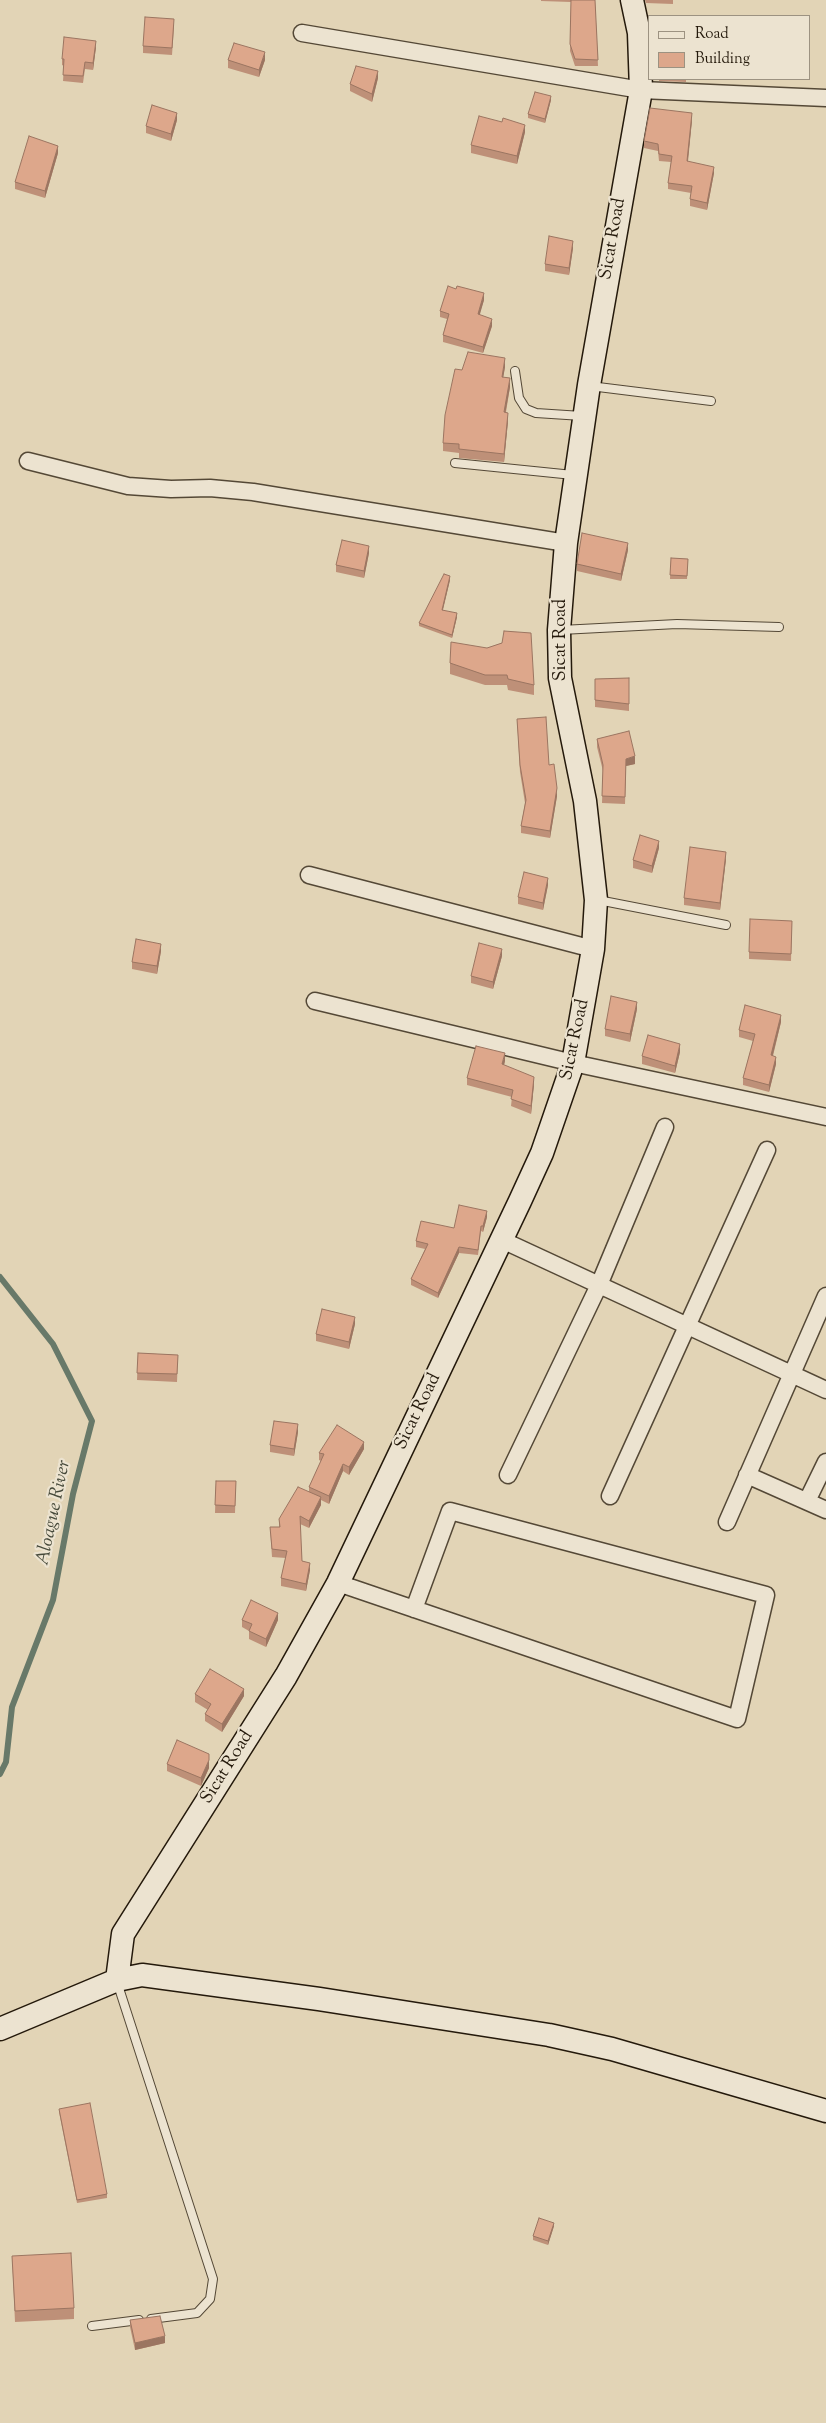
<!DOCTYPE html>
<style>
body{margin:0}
#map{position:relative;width:826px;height:2423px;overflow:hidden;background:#e2d4b6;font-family:"Sorts Mill Goudy",serif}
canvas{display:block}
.legend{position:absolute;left:648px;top:15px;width:162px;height:65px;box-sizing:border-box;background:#ece3d0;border:1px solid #9c9281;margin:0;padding:6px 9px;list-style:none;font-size:15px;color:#24190b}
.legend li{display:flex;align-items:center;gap:10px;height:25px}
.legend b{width:25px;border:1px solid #9c9281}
</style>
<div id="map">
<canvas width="826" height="2423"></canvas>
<ul class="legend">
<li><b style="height:6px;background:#ece3d0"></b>Road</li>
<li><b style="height:14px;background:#dda78b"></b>Building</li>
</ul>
</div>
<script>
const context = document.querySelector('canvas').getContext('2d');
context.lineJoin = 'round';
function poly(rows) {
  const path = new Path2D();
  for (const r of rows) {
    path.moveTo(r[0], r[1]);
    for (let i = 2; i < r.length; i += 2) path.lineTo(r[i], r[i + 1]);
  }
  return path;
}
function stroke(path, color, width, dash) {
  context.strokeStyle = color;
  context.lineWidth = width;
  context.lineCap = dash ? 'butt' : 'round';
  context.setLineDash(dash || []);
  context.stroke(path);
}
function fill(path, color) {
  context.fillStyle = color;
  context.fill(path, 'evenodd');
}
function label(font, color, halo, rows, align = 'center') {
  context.font = font + ' "Sorts Mill Goudy",serif';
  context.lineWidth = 4.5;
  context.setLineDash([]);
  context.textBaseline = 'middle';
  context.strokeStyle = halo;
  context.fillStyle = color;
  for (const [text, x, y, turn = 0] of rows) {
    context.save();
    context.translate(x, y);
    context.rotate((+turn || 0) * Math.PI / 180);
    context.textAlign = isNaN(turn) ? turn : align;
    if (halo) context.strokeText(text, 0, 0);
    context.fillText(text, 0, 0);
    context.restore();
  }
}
stroke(poly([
 [0,1277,53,1344,92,1421,73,1494,53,1600,12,1707,6,1762,0,1774]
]), '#687969', 6);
const lane = poly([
 [515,371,519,398,526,409,536,413,582,416],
 [590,386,711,401],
 [455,463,573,475],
 [561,630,677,624,779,627],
 [598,900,726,925],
 [117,1982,213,2279,210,2299,197,2313,151,2319],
 [92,2326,139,2320]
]);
const street = poly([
 [302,33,641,90,826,98],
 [28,461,128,486,171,489,210,488,253,492,566,543],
 [309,875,593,949],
 [315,1001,573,1063,826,1117],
 [502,1240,826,1390],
 [508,1475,599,1285,665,1127],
 [747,1475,826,1510],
 [610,1496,767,1150],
 [807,1501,826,1462],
 [727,1522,826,1296],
 [338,1583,737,1719,766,1595,450,1511,414,1609]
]);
const secondary = poly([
 [117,1980,123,1934,286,1676,338,1583,520,1201,542,1153,573,1063,593,949,596,900,585,801,560,678,559,630,566,543,589,385,641,90,639,33,632,0],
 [0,2029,117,1980,142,1975,319,1999,549,2035,612,2049,826,2111]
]);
stroke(lane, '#544836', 10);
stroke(street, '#544836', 19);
stroke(secondary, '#24190b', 25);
stroke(lane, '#ece3d0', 8);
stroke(street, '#ece3d0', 16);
stroke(secondary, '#ece3d0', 22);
fill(poly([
 [541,0,595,0,598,66,575,66,570,51,571,2,541,1],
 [645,0,673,0,673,4,646,3],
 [174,27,172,55,143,53,143,46],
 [96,47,93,70,85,69,83,83,63,81,64,66,62,65,62,59],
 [228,60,265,60,259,77,228,68],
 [378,78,372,102,350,91,350,84],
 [659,79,686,79,686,82,659,81],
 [551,100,545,123,528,118,528,114],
 [177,120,171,141,146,133,146,126],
 [692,120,688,162,714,173,707,210,690,206,690,199,691,193,668,189,668,183,671,162,659,161,658,151,644,148,644,141],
 [502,122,525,132,517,164,471,153,471,145],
 [58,153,45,198,15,189,15,182],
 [573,248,569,275,545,271,545,264],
 [484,300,479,315,492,326,483,353,443,342,443,335,447,319,440,317,440,311],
 [505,367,503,377,510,387,506,412,508,421,504,462,459,458,459,453,443,451,443,443,462,370],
 [628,550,621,581,577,571,577,564],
 [369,553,364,578,336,572,336,565],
 [671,558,688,559,687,579,670,579],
 [450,580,443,610,457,617,452,638,419,626,419,623],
 [502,643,534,685,534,695,508,690,507,685,485,685,450,674,450,663,487,648],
 [629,678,629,711,595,707,595,679],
 [517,719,549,765,557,796,550,838,521,833,521,826,525,803,520,772],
 [597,739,635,764,626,766,625,804,602,803,603,771,597,747],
 [659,848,652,873,633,868,633,860],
 [726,859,720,910,684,905,684,898],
 [548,885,543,910,518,904,518,897],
 [792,921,791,961,749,959,749,952],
 [161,951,157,974,132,969,132,962],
 [502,956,493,989,471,983,471,976],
 [637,1009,630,1042,605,1036,605,1029],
 [781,1022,773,1056,776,1064,769,1092,743,1085,743,1078,753,1041,739,1037,739,1030],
 [680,1052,675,1073,642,1064,642,1056],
 [505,1061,504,1065,534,1084,531,1114,511,1106,512,1097,467,1085,467,1078],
 [487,1217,483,1232,481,1231,478,1255,459,1253,438,1298,411,1285,411,1279,425,1249,416,1247,416,1241],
 [355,1324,349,1349,316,1341,316,1334],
 [138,1353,178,1355,177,1382,137,1380],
 [298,1432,294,1456,270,1452,270,1445],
 [364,1449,349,1475,343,1471,329,1504,321,1500,321,1505,309,1528,300,1524,302,1561,310,1570,306,1591,281,1586,281,1578,286,1558,272,1557,270,1527,279,1527,279,1519,309,1492,309,1487,321,1461,319,1460,319,1453],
 [216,1481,236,1481,235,1513,215,1513],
 [242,1620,278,1620,266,1647,249,1639,249,1631,242,1627],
 [195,1694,244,1696,222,1732,205,1721,205,1714,208,1710,195,1702],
 [167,1764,209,1768,201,1786,167,1771],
 [59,2109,107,2194,107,2198,77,2203,59,2112],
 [554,2226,548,2245,533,2240,533,2236],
 [12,2256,74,2308,74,2319,15,2322],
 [130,2320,165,2343,135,2350,130,2327]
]), '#be9078');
fill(poly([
 [96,41,96,47,93,70,93,63],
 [265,52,265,60,259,77,259,70],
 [378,71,378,78,372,102,372,94],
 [551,96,551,100,545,123,545,119],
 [177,113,177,120,171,141,171,134],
 [692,113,692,120,687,168,687,161],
 [525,125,525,132,517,164,517,156],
 [58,146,58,153,45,198,45,191],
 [714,167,714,173,707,210,707,203],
 [573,241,573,248,569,275,569,268],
 [484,293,484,300,478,321,478,314],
 [492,319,492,326,483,353,483,347],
 [505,358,505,367,502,385,502,377],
 [510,378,510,387,504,420,504,412],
 [508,413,508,421,504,462,504,454],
 [628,543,628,550,621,581,621,574],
 [369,546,369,553,364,578,364,571],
 [450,576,450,580,442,613,442,610],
 [457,613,457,617,452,638,452,635],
 [635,756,635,764,626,766,625,804,626,759],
 [557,788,557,796,550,838,550,831],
 [659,841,659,848,652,873,652,866],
 [726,852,726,859,720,910,720,903],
 [548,878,548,885,543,910,543,903],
 [161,944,161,951,157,974,157,966],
 [502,949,502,956,493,989,493,982],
 [637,1002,637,1009,630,1042,630,1034],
 [781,1015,781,1022,771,1062,771,1055],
 [680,1044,680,1052,675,1073,675,1066],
 [505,1053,505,1061,502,1072,502,1064],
 [776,1057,776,1064,769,1092,769,1085],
 [534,1077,534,1084,531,1114,531,1106],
 [487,1211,487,1217,483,1232,483,1226],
 [459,1247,459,1253,438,1298,438,1293],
 [355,1317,355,1324,349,1349,349,1342],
 [298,1424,298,1432,294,1456,294,1449],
 [364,1442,364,1449,349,1475,349,1467],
 [343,1464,343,1471,329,1504,329,1496],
 [321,1497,321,1505,309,1528,309,1521],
 [310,1563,310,1570,306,1591,306,1584],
 [278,1613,278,1620,266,1647,266,1639],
 [244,1689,244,1696,222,1732,222,1724],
 [209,1760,209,1768,201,1786,201,1778],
 [554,2223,554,2226,548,2245,548,2241],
 [165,2336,165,2343,135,2350,135,2343]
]), '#9b7561');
const building = poly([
 [571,0,595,0,598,60,575,59,570,44,571,0],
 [145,17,174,19,172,48,143,46,145,17],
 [64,37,96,41,93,63,85,62,83,76,63,75,64,59,62,59,64,37],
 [234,43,265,52,259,70,228,60,234,43],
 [356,66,378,71,372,94,350,84,356,66],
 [535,92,551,96,545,119,528,114,535,92],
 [152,105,177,113,171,134,146,126,152,105],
 [650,108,692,113,687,161,714,167,707,203,690,199,692,186,668,183,672,156,659,154,658,144,644,141,650,108],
 [479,116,502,122,503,118,525,125,517,156,471,145,479,116],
 [29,136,58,146,45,191,15,182,29,136],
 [549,236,573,241,569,268,545,264,549,236],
 [448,286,456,289,457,286,484,293,478,314,492,319,483,347,443,335,449,314,440,311,448,286],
 [468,352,505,358,502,377,510,378,504,412,508,413,504,454,459,449,459,444,443,443,445,415,455,369,462,370,468,352],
 [582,533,628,543,621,574,577,564,582,533],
 [342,540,369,546,364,571,336,565,342,540],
 [671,558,688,559,687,576,670,575,671,558],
 [444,574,450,576,442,610,457,613,452,635,419,623,444,574],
 [504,631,531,633,534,685,508,679,507,675,485,675,450,663,451,642,487,648,502,643,504,631],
 [629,678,629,704,595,700,595,679,629,678],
 [546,717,549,765,554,764,557,788,550,831,521,826,526,800,520,765,517,719,546,717],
 [629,731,635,756,626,759,625,797,602,796,603,765,597,739,629,731],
 [640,835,659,841,652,866,633,860,640,835],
 [690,847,726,852,720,903,684,898,690,847],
 [524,872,548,878,543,903,518,897,524,872],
 [750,919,792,921,791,954,749,952,750,919],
 [136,939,161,944,157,966,132,962,136,939],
 [479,943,502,949,493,982,471,976,479,943],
 [611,996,637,1002,630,1034,605,1029,611,996],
 [745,1005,781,1015,771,1055,776,1057,769,1085,743,1078,755,1034,739,1030,745,1005],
 [648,1035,680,1044,675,1066,642,1056,648,1035],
 [476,1046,505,1053,502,1064,534,1077,531,1106,511,1099,513,1090,467,1078,476,1046],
 [459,1205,487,1211,483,1226,481,1226,478,1250,459,1247,438,1293,411,1279,428,1244,416,1241,421,1221,454,1228,459,1205],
 [322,1309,355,1317,349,1342,316,1334,322,1309],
 [138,1353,178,1355,177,1374,137,1373,138,1353],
 [274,1421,298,1424,294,1449,270,1445,274,1421],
 [337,1425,364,1442,349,1467,343,1464,329,1496,309,1487,324,1454,319,1453,337,1425],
 [216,1481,236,1481,235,1506,215,1505,216,1481],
 [298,1487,321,1497,309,1521,300,1516,302,1561,310,1563,306,1584,281,1578,287,1551,272,1549,270,1527,280,1527,279,1519,298,1487],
 [251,1600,278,1613,266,1639,249,1631,252,1624,242,1620,251,1600],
 [210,1669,244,1689,222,1724,205,1714,211,1704,195,1694,210,1669],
 [177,1740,209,1754,209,1760,201,1778,167,1764,177,1740],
 [90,2103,107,2194,77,2200,59,2109,90,2103],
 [539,2218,554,2223,548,2241,533,2236,539,2218],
 [71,2253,74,2308,15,2311,12,2256,71,2253],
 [160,2316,165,2336,135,2343,130,2320,160,2316]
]);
fill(building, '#dda78b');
stroke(building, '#9b7561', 1);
label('18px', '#24190b', '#ece3d0', [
 ["Sicat Road",614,239,-80],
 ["Sicat Road",562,640,-90],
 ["Sicat Road",576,1040,-78],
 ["Sicat Road",419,1412,-64],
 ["Sicat Road",228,1768,-58]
]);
label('italic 19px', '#46493a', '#ece3d0', [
 ["Aloague River",55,1513,-78]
]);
</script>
